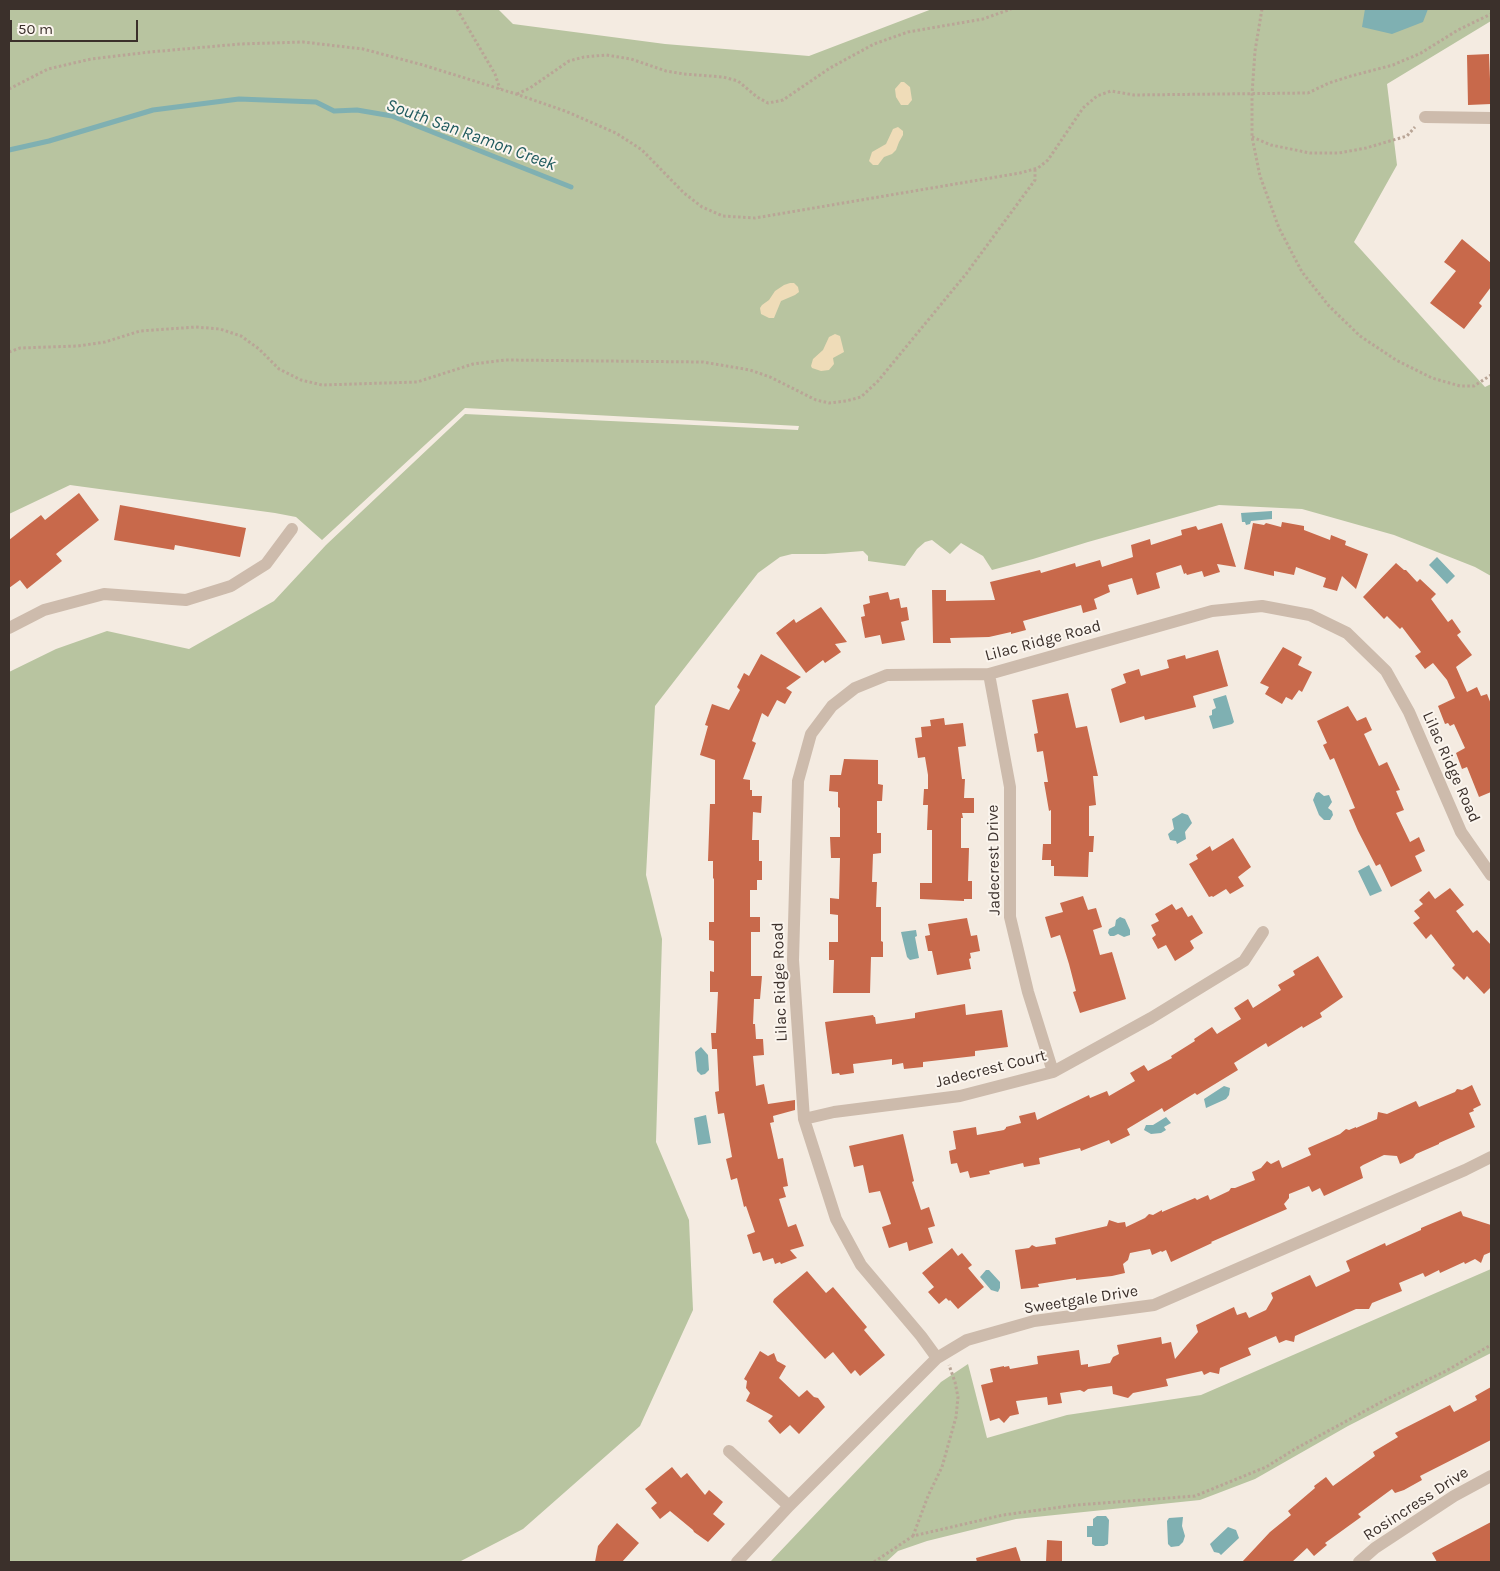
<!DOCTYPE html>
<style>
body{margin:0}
#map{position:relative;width:1500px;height:1571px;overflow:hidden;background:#f4ebe1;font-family:Karla,sans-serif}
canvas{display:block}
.frame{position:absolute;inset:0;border:10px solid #3b302b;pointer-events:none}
.scale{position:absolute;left:10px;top:20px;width:128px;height:22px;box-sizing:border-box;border:2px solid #3b302b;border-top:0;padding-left:6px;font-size:15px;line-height:18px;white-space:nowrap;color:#3b302b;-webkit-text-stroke:4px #fbf5ee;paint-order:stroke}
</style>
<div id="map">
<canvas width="1500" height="1571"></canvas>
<div class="frame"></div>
<div class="scale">50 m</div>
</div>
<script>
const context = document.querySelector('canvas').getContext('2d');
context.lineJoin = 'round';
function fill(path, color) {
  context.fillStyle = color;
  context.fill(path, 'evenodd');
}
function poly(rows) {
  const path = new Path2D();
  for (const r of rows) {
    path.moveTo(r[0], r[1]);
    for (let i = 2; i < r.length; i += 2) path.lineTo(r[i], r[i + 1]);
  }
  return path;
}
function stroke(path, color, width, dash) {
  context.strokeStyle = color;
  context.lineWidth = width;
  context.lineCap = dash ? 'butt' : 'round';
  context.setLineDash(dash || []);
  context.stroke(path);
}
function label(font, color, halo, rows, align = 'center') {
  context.font = font + ' Karla,sans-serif';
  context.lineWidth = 4;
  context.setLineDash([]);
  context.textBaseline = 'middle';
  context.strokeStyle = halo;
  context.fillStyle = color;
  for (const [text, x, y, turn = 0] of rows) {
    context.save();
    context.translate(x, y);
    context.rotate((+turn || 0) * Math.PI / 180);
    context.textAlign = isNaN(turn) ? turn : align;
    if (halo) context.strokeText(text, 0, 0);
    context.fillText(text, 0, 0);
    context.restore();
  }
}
fill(poly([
 [9,9,498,9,513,24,665,44,809,56,932,9,1491,9,1491,21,1387,84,1397,165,1354,242,1485,387,1491,384,1491,576,1475,567,1394,535,1302,509,1219,505,1088,542,1033,559,992,570,983,556,961,543,950,554,932,540,925,542,917,549,905,566,868,561,868,556,863,551,825,554,792,554,780,557,758,573,655,706,646,875,662,939,656,1142,689,1220,693,1310,640,1426,523,1529,459,1562,9,1562,9,672,56,649,107,631,189,649,274,601,326,545,465,414,798,430,799,426,465,408,322,540,296,517,275,513,70,485,9,514],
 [1491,1269,1491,1353,1348,1426,1255,1479,1200,1500,1016,1519,927,1541,898,1551,886,1562,770,1562,941,1382,968,1364,987,1438,1067,1415,1201,1395]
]), '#b8c4a0');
fill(poly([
 [901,82,904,82,910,87,912,100,908,105,901,105,896,97,895,89],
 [898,127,903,131,903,135,899,142,896,150,892,154,884,157,878,165,873,165,869,161,872,152,886,144,893,129],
 [790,283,794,283,798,287,799,292,795,295,781,301,774,318,769,318,761,314,760,308,762,305,769,300,775,291,784,285],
 [835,334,840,336,844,352,833,358,834,364,829,370,821,371,812,368,811,366,813,359,823,350,829,337]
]), '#efdcb8');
fill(poly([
 [1365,9,1428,9,1423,22,1392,34,1362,27],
 [1272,511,1272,519,1251,521,1250,524,1246,525,1245,522,1242,522,1241,513],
 [1437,557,1455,576,1447,584,1429,565],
 [1226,695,1234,722,1232,724,1213,729,1209,716,1212,715,1212,710,1216,708,1213,699],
 [1319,792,1324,796,1329,795,1332,802,1328,808,1332,811,1333,815,1330,820,1324,820,1319,815,1313,800,1316,793],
 [1182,813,1188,815,1192,823,1185,832,1186,839,1177,844,1176,841,1170,840,1168,834,1174,829,1172,819],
 [1369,865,1382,891,1370,896,1358,871],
 [1120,917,1125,919,1130,930,1130,935,1124,937,1118,934,1114,936,1110,936,1108,933,1109,929,1115,926,1116,920],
 [916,930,917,936,915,937,919,958,910,960,907,957,901,932],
 [701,1047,708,1055,709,1070,705,1074,701,1075,697,1071,695,1052],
 [1224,1086,1230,1088,1229,1095,1226,1099,1206,1108,1204,1099],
 [706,1115,711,1143,698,1145,694,1118],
 [1166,1117,1171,1123,1164,1127,1166,1130,1161,1133,1151,1134,1144,1130,1146,1125,1153,1125],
 [986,1270,989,1270,1000,1282,1000,1288,998,1292,991,1290,980,1277],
 [1097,1516,1106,1516,1109,1520,1108,1544,1104,1546,1095,1546,1092,1544,1092,1537,1087,1537,1087,1526,1093,1526,1093,1519],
 [1183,1517,1182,1526,1185,1536,1183,1542,1179,1546,1171,1547,1168,1544,1167,1521,1169,1518],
 [1228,1527,1236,1530,1239,1538,1221,1555,1219,1553,1214,1552,1210,1544]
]), '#7fb0b2');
stroke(poly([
 [9,150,49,141,153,110,239,99,316,102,334,111,357,110,392,116,571,187]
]), '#7fb0b2', 5);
fill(poly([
 [1489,54,1491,104,1468,105,1467,55],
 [1462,239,1491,263,1491,287,1479,303,1482,306,1464,329,1430,303,1456,271,1444,262],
 [79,493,99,520,56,554,62,561,27,589,20,580,9,588,9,540,41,515,45,520],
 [120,505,246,528,240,557,175,545,174,550,114,540],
 [1282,522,1304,526,1304,530,1330,540,1331,535,1346,541,1345,545,1368,554,1356,589,1342,576,1337,591,1323,587,1326,578,1296,567,1294,575,1274,571,1274,576,1244,569,1253,523,1264,525,1266,523,1281,527],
 [1222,523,1236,567,1217,564,1220,572,1204,577,1202,571,1187,575,1186,573,1184,574,1181,565,1156,573,1160,588,1137,595,1132,578,1108,585,1110,592,1094,599,1097,609,1083,613,1081,605,1023,621,1026,630,1011,634,1011,632,989,637,950,638,951,643,933,643,932,590,946,590,946,601,995,600,990,582,1040,570,1041,573,1075,563,1076,567,1100,560,1102,567,1133,557,1131,545,1150,539,1151,545,1182,535,1181,530,1196,526,1198,530],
 [1396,563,1404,570,1406,570,1417,582,1420,579,1436,594,1431,599,1448,622,1452,619,1461,632,1457,635,1472,655,1456,667,1467,692,1477,687,1481,696,1487,694,1491,704,1491,792,1479,797,1467,767,1462,769,1456,753,1465,748,1454,724,1450,726,1448,723,1445,724,1438,706,1455,698,1447,680,1433,663,1425,669,1415,656,1421,652,1402,627,1400,629,1387,616,1384,619,1363,597],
 [888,592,890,600,899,598,901,608,907,607,909,620,901,622,905,640,882,644,880,635,865,638,861,617,865,616,863,605,870,603,869,596],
 [821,607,847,642,835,644,841,652,825,663,823,660,806,673,776,633,794,619,796,623],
 [1283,647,1302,657,1298,665,1312,672,1302,692,1299,690,1292,700,1286,697,1282,704,1265,694,1269,687,1260,683],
 [1218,650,1228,686,1193,696,1196,707,1145,720,1144,716,1120,723,1111,689,1126,683,1123,674,1139,669,1141,676,1169,668,1167,660,1185,655,1186,659],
 [761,654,801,677,786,688,792,692,785,704,777,700,768,717,762,713,752,741,756,743,743,779,750,780,750,790,752,790,752,796,762,796,761,813,753,812,752,840,759,840,759,861,762,861,762,880,757,880,757,890,750,890,750,917,760,917,760,932,751,932,751,976,762,976,760,999,754,999,753,1024,755,1024,756,1039,763,1039,764,1055,753,1056,756,1086,764,1084,768,1104,795,1100,795,1110,773,1116,774,1122,770,1123,778,1159,783,1158,788,1186,783,1187,786,1197,779,1199,788,1227,796,1224,804,1246,790,1250,797,1258,781,1264,780,1262,775,1264,773,1258,763,1261,760,1252,753,1254,747,1235,755,1232,746,1206,744,1207,737,1178,731,1180,726,1159,732,1157,724,1113,718,1114,715,1092,719,1091,717,1049,712,1049,711,1033,716,1033,718,992,710,992,710,971,714,972,714,941,709,940,709,922,714,922,714,879,713,878,713,861,708,861,710,804,715,804,715,760,700,755,708,726,705,725,712,704,729,710,740,690,737,687,744,673,749,676],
 [1068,693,1076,728,1087,726,1098,776,1093,776,1096,805,1089,806,1089,836,1094,836,1093,852,1089,852,1088,877,1054,876,1054,866,1051,866,1051,860,1042,860,1043,844,1051,844,1051,810,1049,811,1044,782,1048,782,1043,751,1037,752,1034,734,1038,733,1032,700],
 [1348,706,1357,721,1366,717,1372,730,1364,734,1379,766,1387,762,1400,790,1396,791,1404,810,1396,813,1410,842,1419,837,1425,851,1415,856,1422,871,1391,887,1380,864,1376,866,1358,831,1349,810,1355,808,1334,758,1330,760,1323,745,1327,743,1317,721],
 [944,718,945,725,963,723,966,746,958,747,962,779,965,779,964,798,974,798,974,813,962,813,963,818,961,818,961,848,969,848,968,881,972,881,972,899,964,899,964,901,920,899,920,883,932,883,932,830,927,830,928,805,923,805,924,789,928,789,928,775,925,757,918,758,915,738,922,737,921,727,931,726,930,720],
 [844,759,878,760,878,784,883,785,882,801,877,801,877,833,881,833,881,853,873,854,872,882,877,882,876,907,881,907,881,941,883,942,883,957,871,957,870,993,833,993,834,960,829,960,829,942,838,942,838,915,830,914,830,898,839,899,840,858,831,858,830,837,840,837,840,808,838,807,838,792,829,791,830,775,841,775],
 [1233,838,1251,867,1238,877,1244,886,1230,894,1226,889,1213,897,1212,896,1209,897,1189,864,1198,859,1196,855,1210,846,1212,851],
 [1450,888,1464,905,1456,911,1473,933,1477,930,1491,945,1491,987,1484,994,1467,976,1464,980,1452,968,1455,965,1431,934,1426,939,1413,923,1420,918,1414,911,1423,904,1419,900,1429,891,1435,899],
 [1083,896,1088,910,1096,908,1102,927,1093,930,1100,955,1112,952,1126,999,1080,1013,1073,992,1076,991,1069,964,1060,935,1051,938,1045,917,1063,912,1060,903],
 [1172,904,1176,910,1182,907,1188,917,1192,915,1203,933,1190,941,1194,948,1191,951,1175,961,1166,945,1158,949,1152,938,1156,935,1151,925,1159,921,1155,914],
 [967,918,971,936,977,935,980,951,970,953,971,958,969,959,971,969,937,975,932,951,928,951,925,936,930,935,928,924],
 [1318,956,1343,997,1320,1013,1322,1017,1303,1028,1302,1026,1268,1047,1266,1043,1234,1063,1238,1070,1197,1095,1195,1093,1164,1112,1162,1108,1127,1129,1130,1135,1111,1144,1109,1140,1081,1151,1080,1148,1039,1158,1040,1164,1024,1167,1023,1163,989,1171,990,1174,970,1178,968,1171,960,1173,957,1163,951,1164,949,1151,956,1149,953,1131,976,1127,977,1135,1004,1130,1006,1128,1006,1127,1021,1123,1019,1116,1035,1112,1037,1120,1089,1095,1090,1098,1107,1091,1109,1096,1135,1081,1130,1073,1144,1065,1148,1071,1172,1058,1171,1056,1195,1041,1194,1039,1212,1027,1217,1034,1241,1019,1234,1008,1248,999,1253,1008,1281,990,1278,985,1295,975,1293,971],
 [965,1004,966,1015,1002,1010,1008,1047,975,1051,975,1056,923,1062,923,1067,904,1069,903,1063,892,1065,892,1059,853,1064,854,1073,840,1075,839,1073,832,1074,825,1022,873,1015,874,1017,875,1017,876,1024,915,1018,915,1013,919,1012],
 [1472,1085,1481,1105,1473,1109,1474,1111,1469,1113,1475,1127,1439,1143,1439,1144,1416,1154,1413,1158,1400,1164,1397,1156,1384,1155,1363,1165,1360,1167,1363,1178,1324,1196,1320,1188,1312,1192,1309,1186,1289,1194,1289,1198,1284,1204,1287,1209,1211,1242,1212,1243,1171,1262,1166,1250,1162,1252,1161,1251,1152,1255,1150,1249,1130,1253,1128,1260,1123,1264,1125,1273,1112,1276,1076,1280,1076,1278,1038,1284,1039,1287,1021,1289,1015,1250,1029,1248,1032,1245,1036,1247,1056,1244,1055,1238,1107,1226,1109,1220,1118,1223,1125,1222,1126,1227,1145,1218,1149,1214,1153,1215,1162,1210,1162,1212,1195,1198,1197,1200,1208,1195,1210,1200,1229,1191,1231,1188,1235,1188,1255,1180,1252,1172,1261,1168,1267,1161,1271,1164,1279,1160,1282,1168,1311,1155,1308,1148,1340,1134,1346,1129,1349,1130,1356,1127,1356,1128,1377,1119,1378,1112,1387,1114,1416,1101,1419,1107,1455,1092,1457,1089,1462,1090],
 [903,1134,914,1181,912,1182,921,1210,929,1207,935,1226,928,1228,933,1243,909,1251,907,1242,889,1248,882,1227,891,1224,880,1191,869,1193,863,1165,854,1167,849,1146],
 [1461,1211,1463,1216,1491,1225,1491,1252,1484,1255,1481,1263,1475,1259,1465,1264,1464,1262,1440,1273,1439,1270,1425,1277,1423,1273,1399,1283,1402,1291,1372,1303,1369,1309,1356,1309,1295,1336,1294,1342,1286,1340,1279,1343,1276,1336,1248,1348,1251,1355,1220,1368,1219,1374,1210,1372,1204,1375,1202,1371,1166,1379,1168,1386,1133,1393,1128,1398,1113,1394,1112,1386,1088,1389,1084,1392,1080,1390,1060,1393,1062,1403,1048,1405,1047,1397,1016,1401,1019,1414,1010,1416,1004,1423,999,1418,990,1421,981,1385,993,1382,990,1369,1004,1366,1004,1367,1009,1366,1010,1369,1038,1364,1037,1356,1079,1350,1081,1365,1088,1364,1088,1367,1110,1363,1113,1357,1119,1354,1117,1345,1161,1337,1162,1344,1171,1342,1175,1359,1198,1332,1196,1325,1234,1307,1237,1315,1246,1312,1249,1318,1266,1310,1273,1298,1271,1293,1310,1275,1316,1287,1350,1271,1346,1261,1385,1243,1386,1246,1421,1230,1421,1228],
 [952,1248,958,1256,962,1253,972,1265,968,1268,984,1287,958,1309,950,1300,949,1301,946,1298,939,1304,928,1292,934,1287,922,1273],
 [807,1271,826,1293,833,1287,867,1327,864,1330,885,1355,860,1376,855,1370,851,1374,833,1352,825,1359,773,1302,774,1299],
 [760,1351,768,1356,774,1353,777,1361,786,1366,779,1378,799,1397,807,1390,814,1397,818,1398,825,1407,799,1434,790,1425,780,1434,768,1421,773,1416,746,1401,750,1393,746,1388,747,1381,744,1379],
 [1491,1387,1491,1440,1420,1476,1422,1480,1404,1490,1395,1493,1392,1489,1358,1514,1361,1517,1325,1543,1327,1545,1314,1556,1307,1548,1292,1562,1242,1562,1270,1532,1291,1515,1288,1511,1315,1488,1314,1486,1326,1477,1333,1486,1375,1456,1373,1452,1398,1437,1395,1433,1450,1405,1454,1412,1477,1400,1475,1396],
 [672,1467,681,1478,687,1473,705,1495,709,1490,723,1502,713,1514,725,1524,708,1542,694,1532,693,1530,670,1511,660,1519,651,1508,657,1503,645,1489],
 [1491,1522,1491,1562,1437,1562,1432,1553],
 [617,1523,639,1543,622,1562,595,1562,598,1546],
 [1047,1540,1062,1541,1062,1562,1046,1562],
 [1016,1547,1021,1562,977,1562,976,1558]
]), '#c8694b');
stroke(poly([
 [457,9,495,74,500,89],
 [1262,9,1255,51,1252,94,1252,137,1260,176,1279,228,1302,272,1329,306,1360,336,1396,360,1432,378,1460,386,1474,386,1491,375],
 [9,89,48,69,91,59,150,52,240,44,303,42,363,49,423,65,516,94,565,111,616,133,642,150,684,193,702,207,723,216,755,218,1020,173,1038,168,1048,160,1083,108,1097,96,1111,91,1134,95,1308,93,1329,83,1351,76,1393,65,1421,53,1458,30,1491,14],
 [517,94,530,88,569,61,584,57,606,55,631,59,666,71,684,74,723,77,738,81,757,97,768,103,783,100,830,68,874,44,908,32,983,19,1011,9],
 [1252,137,1271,145,1310,153,1339,153,1366,148,1407,136,1415,127],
 [9,352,20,348,78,346,105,342,140,331,196,327,220,329,241,336,259,349,279,369,301,380,322,385,417,382,473,364,505,360,703,362,750,370,770,377,816,400,829,403,846,401,861,397,878,381,966,274,1035,180,1035,169],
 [913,1536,928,1496,942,1467,956,1417,958,1397,955,1382,949,1365],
 [874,1562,913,1536,1003,1515,1076,1505,1195,1496,1266,1467,1295,1449,1385,1400,1446,1371,1491,1345]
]), '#b9a596', 3, [2.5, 2.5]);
stroke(poly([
 [1425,117,1491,118],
 [9,628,44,610,104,594,186,600,231,586,266,564,292,529],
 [989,674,1010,787,1010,917,1028,992,1053,1072],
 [804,1119,834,1112,960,1096,1053,1072,1151,1018,1244,961,1263,932],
 [937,1358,921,1336,861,1265,836,1219,804,1119,793,960,798,781,811,734,832,706,855,688,887,675,989,674,1212,611,1262,606,1310,615,1347,633,1386,671,1409,712,1461,832,1491,875],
 [729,1451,789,1506],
 [737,1562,789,1506,937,1358,967,1340,1034,1321,1154,1305,1465,1170,1491,1157],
 [1359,1562,1375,1548,1454,1496,1491,1476]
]), '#cdbbac', 12);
label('16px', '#3b302b', '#fbf5ee', [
 ["Lilac Ridge Road",1043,641,-15],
 ["Lilac Ridge Road",1451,767,66],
 ["Jadecrest Drive",994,860,-91],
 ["Lilac Ridge Road",780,982,-92],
 ["Jadecrest Court",991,1069,-14],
 ["Sweetgale Drive",1081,1300,-9],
 ["Rosincress Drive",1416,1504,-33]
]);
label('italic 18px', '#1f5a5e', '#fbf5ee', [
 ["South San Ramon Creek",471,135,20]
]);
</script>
